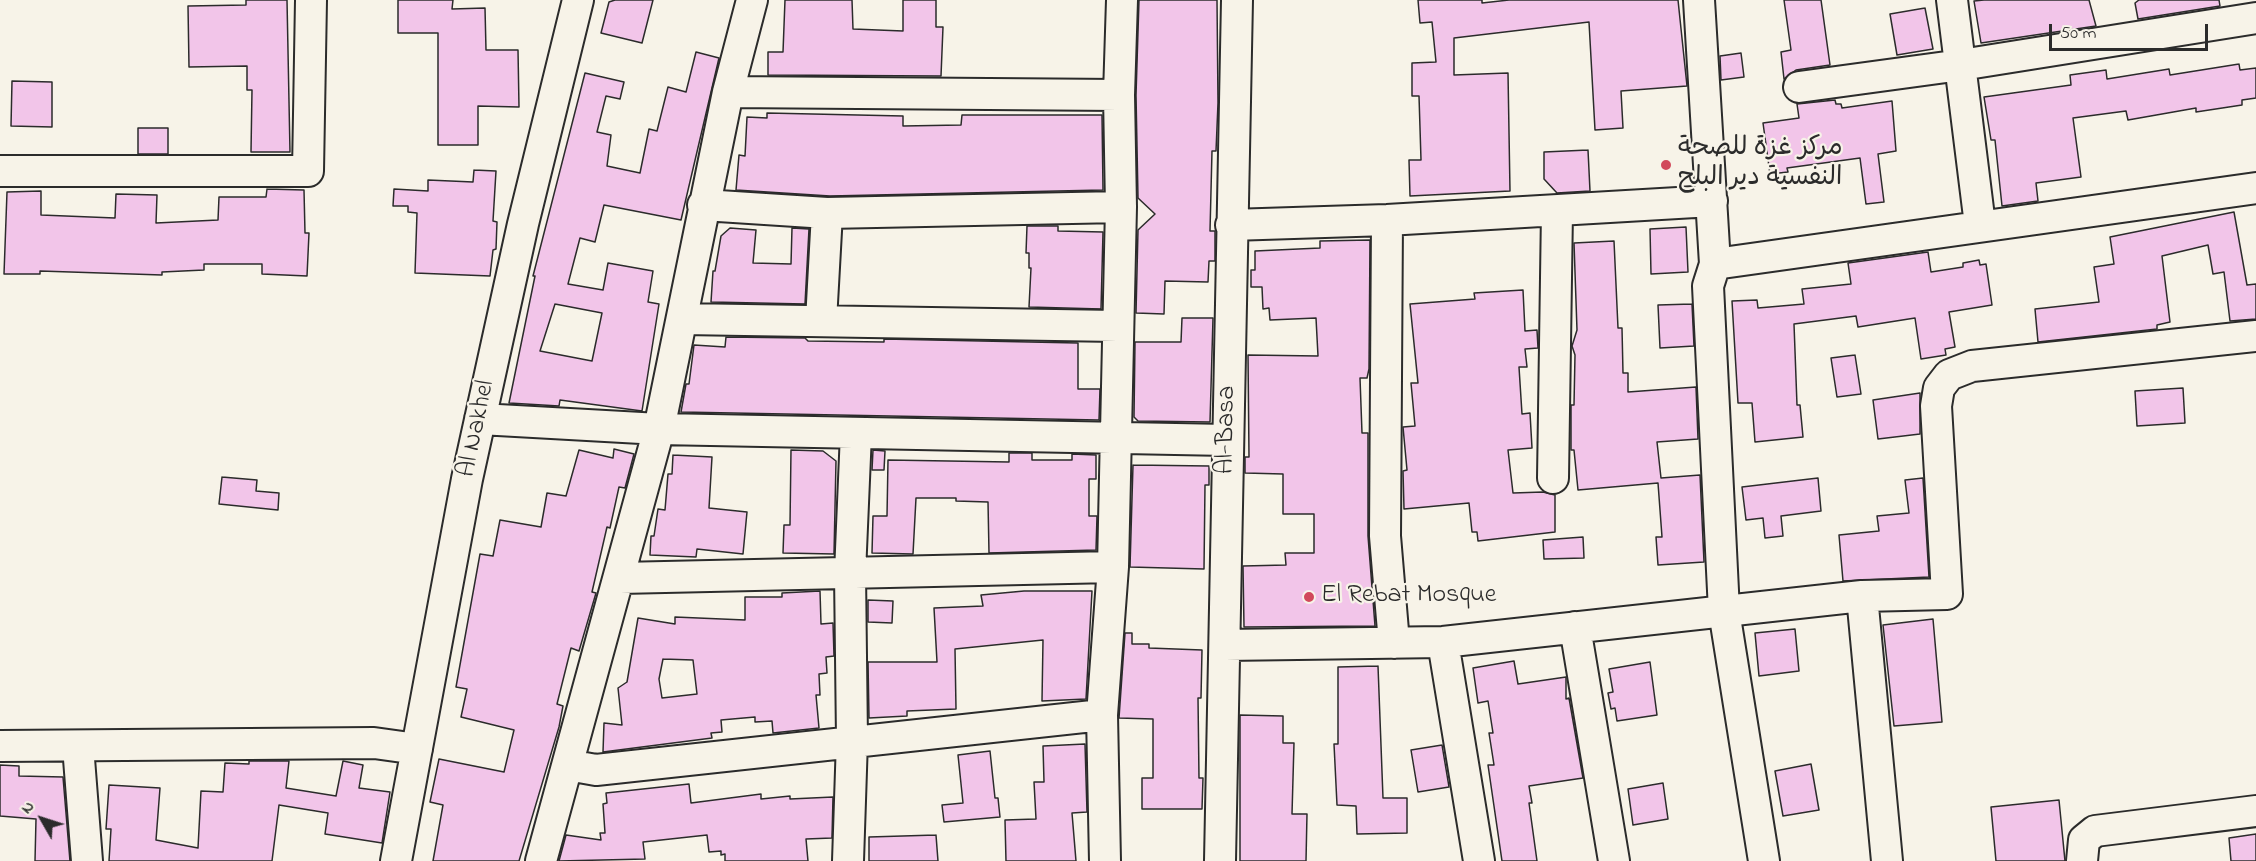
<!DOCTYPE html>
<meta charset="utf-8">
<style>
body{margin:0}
#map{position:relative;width:2256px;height:861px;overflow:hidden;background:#f7f3e8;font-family:"Indie Flower",sans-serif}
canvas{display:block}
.north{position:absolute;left:12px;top:789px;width:60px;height:60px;-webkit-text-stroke:4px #f7f3e8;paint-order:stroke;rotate:309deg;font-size:16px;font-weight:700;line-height:24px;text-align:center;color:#2b2b2b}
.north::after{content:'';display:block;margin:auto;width:21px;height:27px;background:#2b2b2b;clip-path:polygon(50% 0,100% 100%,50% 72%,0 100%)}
.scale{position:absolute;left:2049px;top:24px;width:159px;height:27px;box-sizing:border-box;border:3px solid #2b2b2b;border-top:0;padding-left:8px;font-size:18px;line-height:21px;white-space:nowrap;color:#2b2b2b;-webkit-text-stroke:4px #f7f3e8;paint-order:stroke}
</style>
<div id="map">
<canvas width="2256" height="861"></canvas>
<div class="north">N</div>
<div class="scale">50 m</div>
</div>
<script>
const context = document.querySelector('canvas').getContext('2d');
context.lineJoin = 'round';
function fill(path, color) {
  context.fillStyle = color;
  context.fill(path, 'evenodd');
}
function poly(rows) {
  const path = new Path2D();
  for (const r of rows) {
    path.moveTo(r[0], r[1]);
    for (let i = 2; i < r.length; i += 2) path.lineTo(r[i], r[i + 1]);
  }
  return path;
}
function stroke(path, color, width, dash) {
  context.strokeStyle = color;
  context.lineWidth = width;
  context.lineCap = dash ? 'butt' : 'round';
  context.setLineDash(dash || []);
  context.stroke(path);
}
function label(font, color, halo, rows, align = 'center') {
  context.font = font + ' "Indie Flower","Playpen Sans Arabic",sans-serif';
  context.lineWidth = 4.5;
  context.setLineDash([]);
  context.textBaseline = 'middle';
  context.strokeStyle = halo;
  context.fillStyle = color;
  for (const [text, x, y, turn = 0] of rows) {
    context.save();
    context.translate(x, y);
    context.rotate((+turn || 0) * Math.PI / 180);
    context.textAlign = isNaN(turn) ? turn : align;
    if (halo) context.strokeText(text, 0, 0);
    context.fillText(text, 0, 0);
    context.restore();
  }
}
const building = poly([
 [246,0,287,0,290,152,251,152,252,90,247,90,247,66,189,67,188,6,246,5,246,0],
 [398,0,453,0,452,9,485,8,486,50,518,50,519,107,478,106,478,145,438,145,438,33,398,33,398,0],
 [615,0,653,0,642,43,601,33,609,2,615,0],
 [785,0,852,0,853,29,903,31,903,0,936,0,936,27,943,27,941,76,768,75,768,52,783,52,785,0],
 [1139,0,1217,0,1218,103,1216,151,1212,151,1210,231,1215,231,1215,261,1209,261,1208,282,1165,281,1164,314,1136,313,1138,230,1155,214,1138,198,1136,95,1139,0],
 [1418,0,1482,0,1482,3,1509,0,1678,0,1687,86,1621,91,1623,128,1595,130,1589,22,1454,38,1454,75,1508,73,1510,191,1410,196,1409,160,1421,160,1419,96,1412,96,1412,63,1436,62,1432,22,1420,23,1418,0],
 [1784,0,1821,0,1830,65,1796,70,1784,79,1781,52,1791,50,1784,0],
 [1984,0,2089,0,2096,26,1981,43,1974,1,1984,0],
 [2139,0,2219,0,2220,6,2138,19,2135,3,2139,0],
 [1925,8,1933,49,1897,55,1890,14,1925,8],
 [696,52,719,58,681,220,604,205,595,242,580,238,568,284,603,290,608,263,653,271,648,302,659,304,642,411,560,400,559,406,509,403,535,276,533,276,585,73,624,82,620,99,606,96,597,132,611,135,607,166,640,173,649,129,657,131,668,87,686,92,696,52],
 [555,304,602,313,592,361,540,351,555,304],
 [1741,53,1744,77,1721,80,1720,56,1741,53],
 [2239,64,2240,70,2256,68,2256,98,2242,100,2242,105,2196,112,2196,108,2128,120,2126,111,2073,118,2081,177,2036,183,2038,201,2002,206,1995,140,1991,140,1984,97,2071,85,2070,75,2106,70,2107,79,2169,69,2170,75,2239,64],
 [12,81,52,82,52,127,11,126,12,81],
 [1835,100,1836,104,1841,104,1842,108,1892,101,1896,151,1878,154,1884,202,1866,204,1860,158,1787,168,1788,172,1770,174,1763,123,1799,118,1797,104,1835,100],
 [767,113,903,116,903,126,961,125,962,115,1102,115,1103,190,830,196,736,190,739,155,745,156,747,117,767,118,767,113],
 [138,128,168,128,168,154,138,154,138,128],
 [1588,150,1590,191,1557,193,1544,179,1544,152,1588,150],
 [474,170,496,171,493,221,497,222,496,249,493,250,490,276,415,273,417,213,408,212,408,206,393,206,394,189,428,191,428,180,473,182,474,170],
 [267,189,304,190,305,233,309,233,307,276,262,274,262,264,204,264,204,270,162,272,162,275,40,271,40,274,4,274,7,192,41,191,41,215,115,218,116,194,157,195,156,223,218,220,219,197,266,197,267,189],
 [2234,212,2247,285,2256,284,2256,319,2230,321,2224,272,2213,274,2208,245,2162,256,2170,322,2157,325,2157,329,2038,342,2035,309,2099,302,2094,267,2114,264,2110,237,2234,212],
 [1027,226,1058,226,1058,231,1103,232,1101,309,1029,307,1031,268,1029,268,1029,253,1026,253,1027,226],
 [1686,227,1688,272,1651,274,1650,229,1686,227],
 [730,228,756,230,753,263,791,264,792,228,809,229,805,304,711,302,713,271,715,271,721,236,730,228],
 [1370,240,1369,369,1367,378,1360,378,1362,433,1368,433,1368,536,1375,626,1244,627,1243,566,1286,565,1285,553,1314,553,1314,514,1283,514,1283,474,1245,473,1245,457,1249,457,1248,355,1318,356,1316,318,1270,320,1269,308,1263,309,1262,287,1251,287,1251,270,1255,270,1255,251,1320,248,1320,241,1370,240],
 [1614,241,1618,328,1622,328,1623,373,1628,373,1628,392,1696,387,1698,439,1657,442,1661,478,1700,475,1704,562,1658,565,1656,537,1662,537,1658,483,1578,490,1574,450,1571,450,1571,405,1574,405,1575,355,1572,346,1577,330,1574,243,1614,241],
 [1928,252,1931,272,1963,267,1963,263,1979,260,1980,265,1986,264,1992,305,1949,312,1955,347,1945,349,1946,355,1921,359,1915,318,1858,327,1856,316,1794,324,1797,405,1800,405,1803,437,1755,442,1752,403,1738,403,1732,301,1757,300,1758,308,1804,304,1802,289,1851,284,1848,263,1928,252],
 [1523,290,1525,331,1537,330,1538,348,1525,349,1527,367,1519,367,1522,414,1530,413,1532,448,1508,450,1513,493,1543,492,1555,495,1555,532,1478,541,1477,532,1472,532,1469,503,1404,509,1403,471,1407,470,1403,427,1415,426,1411,383,1418,383,1410,304,1475,299,1474,293,1523,290],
 [1692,304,1694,346,1660,348,1658,305,1692,304],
 [1182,318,1213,318,1210,422,1138,421,1134,417,1135,342,1181,342,1182,318],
 [726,337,805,338,808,341,884,342,884,339,1078,343,1078,389,1100,389,1099,420,681,412,686,384,689,384,694,345,725,347,726,337],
 [1855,355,1861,394,1837,397,1831,358,1855,355],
 [2183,388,2185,423,2137,426,2135,391,2183,388],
 [1920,393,1920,434,1878,439,1873,400,1920,393],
 [614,449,634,454,625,488,619,487,610,528,607,527,592,592,596,593,579,651,571,648,557,704,563,706,559,727,519,861,433,861,443,805,430,802,439,759,504,772,514,730,461,717,467,689,456,687,480,554,493,556,500,520,541,527,547,493,566,496,579,450,613,458,614,449],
 [791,450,823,451,836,461,834,554,783,553,784,525,790,525,791,450],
 [873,450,885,451,884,470,872,470,873,450],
 [1009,453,1032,453,1032,460,1072,460,1072,454,1096,455,1096,479,1089,479,1089,516,1097,516,1096,550,989,553,988,502,956,501,956,498,916,498,913,554,872,553,873,516,887,516,888,460,1009,462,1009,453],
 [673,455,712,457,709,508,747,512,743,554,697,549,696,557,650,555,651,536,654,536,658,509,665,510,668,474,672,474,673,455],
 [1133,465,1209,466,1209,485,1205,485,1204,569,1130,567,1133,465],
 [222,477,257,480,256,491,279,493,278,510,219,504,222,477],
 [1818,478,1821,511,1781,516,1783,536,1765,538,1763,518,1746,520,1742,487,1818,478],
 [1923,478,1929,577,1843,581,1839,535,1879,531,1877,516,1909,513,1905,480,1923,478],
 [1583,537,1584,558,1544,559,1543,540,1583,537],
 [820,591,821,624,833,623,834,656,826,657,827,673,819,674,820,695,816,695,819,728,773,733,772,721,755,722,755,717,721,720,722,732,711,733,712,738,603,752,604,723,622,725,618,688,627,682,638,618,675,624,675,617,745,620,745,597,782,597,782,593,820,591],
 [663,659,693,660,697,694,662,698,659,679,663,659],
 [1024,591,1092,591,1086,699,1042,701,1043,640,955,649,956,709,907,711,907,716,869,718,868,662,937,662,934,608,983,606,981,595,1024,591],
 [868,600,893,601,892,623,868,622,868,600],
 [1933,619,1942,722,1894,726,1883,625,1933,619],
 [1795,629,1799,671,1759,676,1755,633,1795,629],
 [1125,633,1132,633,1132,644,1149,644,1149,648,1202,650,1201,698,1198,698,1199,778,1203,778,1202,809,1142,809,1142,778,1153,778,1153,719,1119,718,1125,633],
 [1514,661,1518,684,1566,677,1566,699,1569,698,1583,778,1529,786,1532,803,1529,803,1537,861,1502,861,1488,765,1494,765,1489,733,1493,733,1488,701,1478,703,1473,668,1514,661],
 [1650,662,1657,715,1617,721,1615,708,1611,709,1608,693,1613,692,1609,669,1650,662],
 [1378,666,1383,798,1407,798,1407,833,1357,834,1356,806,1337,805,1334,744,1338,744,1338,667,1378,666],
 [1240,715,1283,716,1283,743,1294,743,1292,814,1307,814,1306,861,1240,861,1240,715],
 [1085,744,1087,812,1072,813,1076,861,1006,861,1005,820,1036,819,1034,782,1044,782,1043,746,1085,744],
 [1442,745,1449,787,1418,792,1411,750,1442,745],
 [990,751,995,798,998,798,1000,817,944,822,942,805,963,803,958,755,990,751],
 [249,761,289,761,286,788,336,796,343,761,363,765,359,788,390,792,382,843,325,834,328,813,279,805,272,861,109,861,111,829,106,829,109,785,160,788,156,840,198,848,201,791,223,792,225,763,249,764,249,761],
 [1811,764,1819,810,1783,816,1775,771,1811,764],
 [0,765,19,766,19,776,63,777,70,861,35,861,36,819,0,816,0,765],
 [1663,783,1668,819,1633,825,1628,789,1663,783],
 [689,784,691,803,761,794,761,799,790,796,790,799,833,797,832,838,806,839,808,861,725,861,725,854,721,855,721,851,709,852,707,835,643,842,645,859,559,861,566,835,601,840,600,833,605,833,603,804,607,803,606,793,689,784],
 [2059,800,2065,861,1996,861,1991,807,2059,800],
 [2256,834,2256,861,2231,861,2229,838,2256,834],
 [936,835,938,861,869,861,869,837,936,835]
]);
fill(building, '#f2c5e9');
stroke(building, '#2b2b2b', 1.5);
const minor = poly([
 [1699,0,1715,264,1708,286,1724,611,1764,861],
 [1952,0,1980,225],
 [1799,87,1961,65,2256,18],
 [728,92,1119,95],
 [0,171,308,171,311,0],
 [703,205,827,213,1121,207],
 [1387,220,1385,536,1394,643],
 [1231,225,1387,220,1712,201],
 [1715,264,2256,188],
 [683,319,1117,326],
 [821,321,827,213],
 [480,419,659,429,1227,440],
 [1553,478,1557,211],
 [620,578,1113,567],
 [1862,596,1887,861],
 [1575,627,1614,861],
 [1443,642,1479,861],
 [1225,645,1443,642,1862,596,1947,594,1936,406,1939,388,1949,375,1972,366,2256,336],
 [0,746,374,743,417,749],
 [78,746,87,861],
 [568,765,596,770,1102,715],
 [396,861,467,479,523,224,578,0],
 [541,861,659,429,728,92,752,0],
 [848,861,852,740,850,573,856,433],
 [1105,861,1102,715,1113,567,1121,207,1119,95,1122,0],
 [1220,861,1237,0],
 [2082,861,2084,840,2095,831,2256,811]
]);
stroke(minor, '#2b2b2b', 34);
stroke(minor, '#f7f3e8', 30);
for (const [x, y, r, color] of [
 [1666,165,6,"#d1495b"],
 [1309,597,6,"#d1495b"]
]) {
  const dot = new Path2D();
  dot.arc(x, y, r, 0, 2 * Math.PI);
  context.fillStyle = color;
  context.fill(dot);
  stroke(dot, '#f7f3e8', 2);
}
label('26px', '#2b2b2b', '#f7f3e8', [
 ["مركز غزة للصحة",1678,150],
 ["النفسية دير البلح",1678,180],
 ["El Rebat Mosque",1321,597]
], 'left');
label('26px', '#2b2b2b', '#f7f3e8', [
 ["Al Nakhel",478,429,-78],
 ["Al-Basa",1228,430,-89]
]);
</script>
